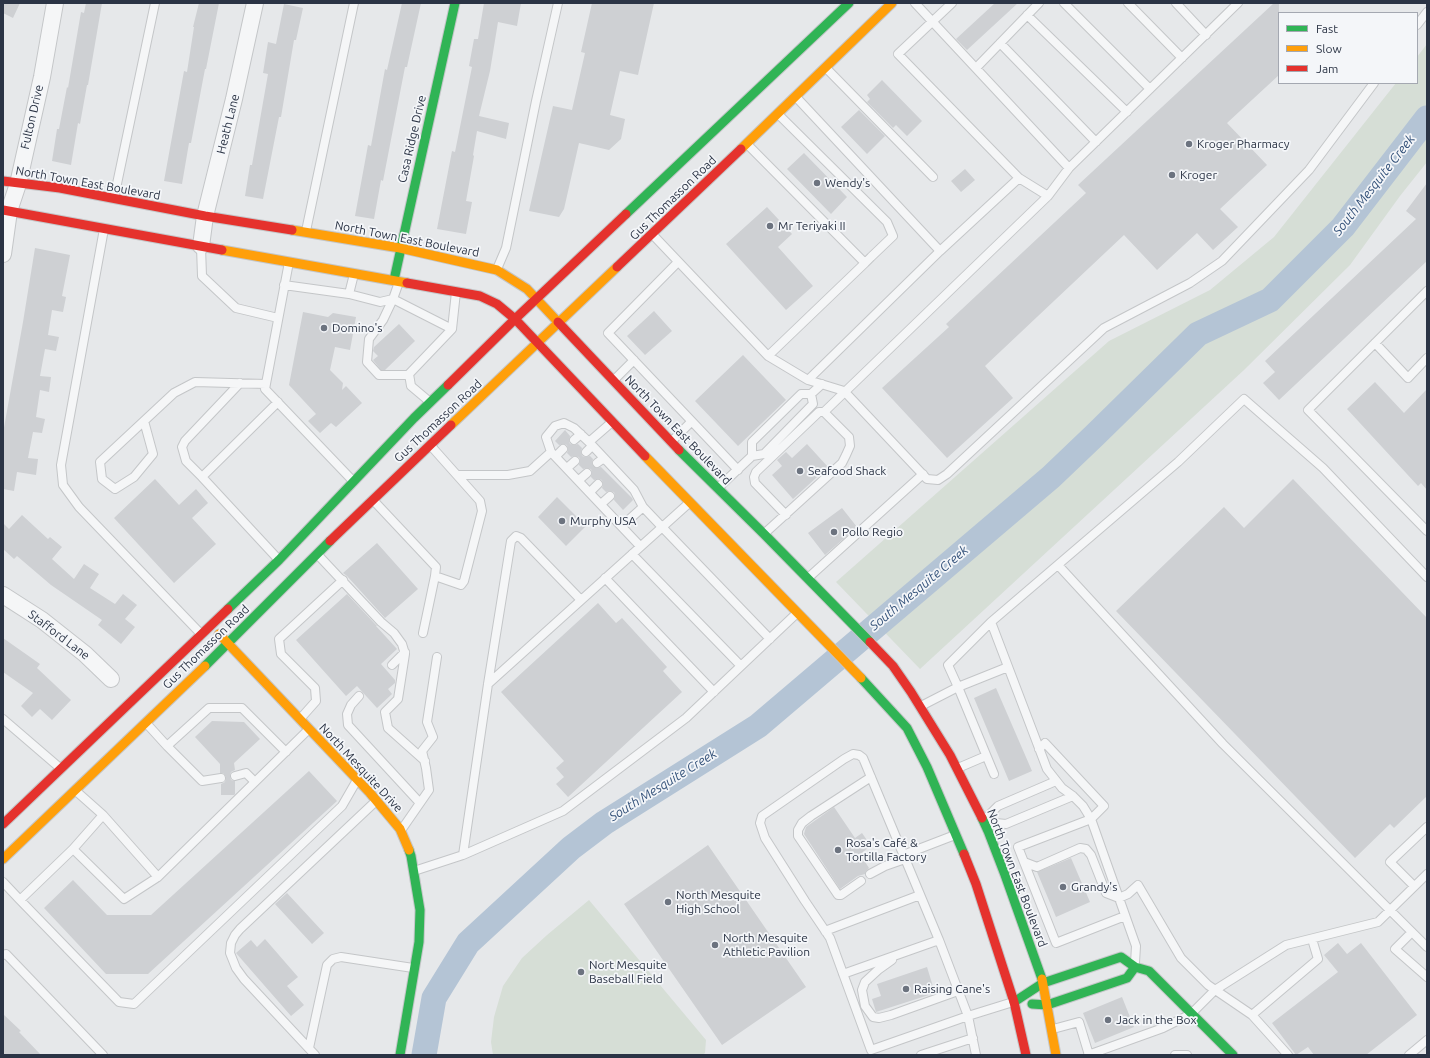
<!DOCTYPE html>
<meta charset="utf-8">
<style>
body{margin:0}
#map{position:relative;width:1430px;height:1058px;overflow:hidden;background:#e6e8ea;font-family:Ubuntu,sans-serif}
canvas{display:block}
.frame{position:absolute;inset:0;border:4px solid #2b3445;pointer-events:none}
.legend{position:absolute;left:1278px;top:12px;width:140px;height:72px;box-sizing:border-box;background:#f4f6f9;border:1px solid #a4a8b1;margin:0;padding:5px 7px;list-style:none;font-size:12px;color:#2b3445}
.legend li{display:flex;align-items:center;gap:8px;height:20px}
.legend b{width:20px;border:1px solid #a4a8b1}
</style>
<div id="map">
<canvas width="1430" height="1058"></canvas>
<div class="frame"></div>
<ul class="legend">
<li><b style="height:5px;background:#30b455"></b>Fast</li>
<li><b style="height:5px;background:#ff9f0a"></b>Slow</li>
<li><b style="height:5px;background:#e5322d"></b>Jam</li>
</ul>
</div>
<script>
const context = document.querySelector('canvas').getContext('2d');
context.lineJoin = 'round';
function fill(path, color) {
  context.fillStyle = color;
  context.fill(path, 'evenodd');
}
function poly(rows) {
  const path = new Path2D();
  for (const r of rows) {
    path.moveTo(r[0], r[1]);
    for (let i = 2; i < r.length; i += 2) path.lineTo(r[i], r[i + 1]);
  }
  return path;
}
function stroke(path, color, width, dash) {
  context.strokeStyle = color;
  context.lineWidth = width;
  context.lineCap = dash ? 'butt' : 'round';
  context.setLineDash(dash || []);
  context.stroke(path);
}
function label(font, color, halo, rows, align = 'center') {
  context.font = font + ' Ubuntu,sans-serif';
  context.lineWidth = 3.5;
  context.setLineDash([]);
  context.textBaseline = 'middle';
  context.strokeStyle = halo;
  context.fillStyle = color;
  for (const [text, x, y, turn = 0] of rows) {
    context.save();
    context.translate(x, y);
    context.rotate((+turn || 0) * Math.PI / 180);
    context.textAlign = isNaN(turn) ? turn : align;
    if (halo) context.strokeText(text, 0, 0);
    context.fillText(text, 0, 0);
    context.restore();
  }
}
fill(poly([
 [1427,44,1427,162,1400,196,1350,265,1244,370,920,669,836,582,1109,341,1210,290,1274,237,1396,83,1417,83,1417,57],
 [589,900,706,1040,705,1053,703,1055,493,1055,491,1042,494,1017,503,986,522,958,547,935]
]), '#d6ded6');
stroke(poly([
 [424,1055,434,998,468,943,571,848,604,823,758,726,1051,477,1095,435,1198,334,1270,300,1343,227,1427,118]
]), '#b4c4d5', 25);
fill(poly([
 [3,3,20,3,13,18,3,13],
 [86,3,102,3,88,85,87,85,80,124,78,123,71,165,52,161,57,129,59,129,67,87,68,88,81,12,84,13],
 [199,3,219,3,206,69,205,69,191,143,189,143,182,184,164,181,184,71,187,72,194,27,193,27],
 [402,3,421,3,407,67,405,67,383,181,381,180,374,219,355,216,368,145,371,146,385,69,387,70],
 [484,3,521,3,517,26,498,22,490,71,479,116,509,123,506,139,477,131,473,155,474,156,466,201,472,202,466,234,437,229,452,151,455,152,472,67,469,66,474,39,478,39],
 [592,3,654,3,638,75,620,71,610,115,625,119,621,139,609,150,579,143,564,209,559,217,529,211,553,106,572,110,585,53,581,52],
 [995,3,1018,3,967,50,956,39],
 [1274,3,1279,3,1279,75,1227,123,1267,165,1220,209,1238,227,1213,250,1197,233,1157,270,1124,235,985,366,1013,398,947,458,882,388,949,327,946,324,1086,193,1078,185],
 [284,4,303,8,296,40,294,40,281,117,279,117,263,199,245,196,250,165,252,165,268,74,263,73,268,42,276,44],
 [882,80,922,121,907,136,896,125,893,128,867,102,870,99,867,95],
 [859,110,885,136,867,154,841,127],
 [804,153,847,197,831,214,787,169],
 [965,169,975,180,961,192,951,181],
 [1427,183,1427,261,1279,400,1263,383,1275,372,1265,361,1416,219,1406,211],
 [767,207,792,234,778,247,813,286,786,310,726,244],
 [35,248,70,255,62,296,66,297,63,312,52,310,48,335,59,337,56,351,45,349,40,376,51,377,49,392,40,390,36,417,45,419,42,433,33,432,28,458,38,459,36,475,17,472,14,491,3,489,3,433,23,322],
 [654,311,672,331,645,355,627,336],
 [303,312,328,317,333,313,356,317,350,350,335,347,330,370,343,383,342,390,346,386,362,403,336,427,331,423,320,433,308,421,316,414,289,385],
 [399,324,415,341,385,370,381,370,373,360,378,356,373,351,374,347],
 [743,355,786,400,738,446,695,401],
 [1375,382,1404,413,1427,389,1427,490,1421,483,1418,486,1347,409],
 [565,430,570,436,569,441,570,444,575,445,578,444,582,448,581,451,582,456,585,457,590,456,593,459,592,463,593,466,597,468,601,467,632,498,633,500,623,510,614,500,615,495,614,492,609,491,606,492,602,488,603,485,602,480,599,479,594,480,591,477,592,472,591,469,586,468,583,469,579,465,580,460,579,457,574,456,571,457,567,453,568,450,567,445,564,444,559,445,555,441],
 [807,444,828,467,793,499,772,475,782,466,777,460,786,452,792,458],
 [155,479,179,505,196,489,208,503,192,518,216,544,174,583,114,518],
 [1293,479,1427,618,1427,796,1394,828,1390,824,1355,858,1116,611,1224,507,1244,528],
 [557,497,586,526,566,546,538,517],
 [842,508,857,527,825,555,808,533],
 [22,515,48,539,50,537,62,547,52,559,74,579,84,564,99,574,90,588,115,604,123,594,137,605,125,619,135,627,121,644,98,625,102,620,51,585,17,556,14,559,3,549,3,523,9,529],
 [377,543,418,589,385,618,347,576,343,573],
 [347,594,377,626,376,626,397,649,381,664,395,680,395,683,388,689,392,694,377,708,357,686,346,696,296,640],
 [598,603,616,623,622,618,667,667,663,671,682,692,568,797,556,784,564,777,556,768,564,761,501,692],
 [3,638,40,664,37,668,71,700,52,720,40,709,32,717,21,706,33,693,3,672],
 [996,688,1032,771,1009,781,974,698],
 [212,721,244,722,260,739,234,763,235,770,231,772,230,775,231,780,235,781,235,794,234,795,221,795,221,784,225,782,226,777,223,773,220,773,220,764,195,737],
 [309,771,337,801,148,974,106,974,44,908,73,880,107,915,151,915],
 [834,807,855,838,862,833,871,846,860,854,869,868,866,871,865,874,858,876,840,889,804,834,806,827],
 [708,845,806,987,722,1045,624,904],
 [1071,858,1090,902,1056,917,1037,872],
 [287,893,324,933,312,944,275,904],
 [265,939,298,977,287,986,304,1005,291,1016,236,953,251,940,257,947],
 [1338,943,1347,954,1361,943,1417,1015,1366,1055,1314,1055,1308,1047,1296,1055,1272,1023,1338,972,1324,955],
 [927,967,935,993,876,1012,872,999,881,996,877,984],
 [1122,997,1134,1027,1095,1043,1083,1013],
 [3,1014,21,1031,19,1032,41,1055,3,1055]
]), '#ced0d3');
const lane = poly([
 [915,3,1069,168,1238,3],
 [952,3,898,54,1019,178,1048,196],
 [1064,3,1150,89],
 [1128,3,1182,58],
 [1176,3,1206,35],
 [1027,15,1127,112],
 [1417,25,1427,12],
 [1000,43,1096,142],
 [826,68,933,177],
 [976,68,1039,3],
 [796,97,940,251],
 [747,144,865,263,871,257,893,236,887,222,778,114],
 [114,198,155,3],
 [104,229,61,465,63,485,79,507,201,634],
 [306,231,354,3],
 [653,235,768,356],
 [201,247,202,276,236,308,278,318],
 [289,262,265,389,353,481],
 [678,262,608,333,738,470],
 [865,263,768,356,808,380,844,391,927,479,938,480,947,474,1104,328,1190,283,1222,261,1309,170,1374,83],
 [497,269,506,248,536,101,558,3],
 [284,285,349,294,380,302,393,299,399,282],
 [1427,291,1308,410,1427,531],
 [349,294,354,274],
 [1375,343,1408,378,1427,358],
 [409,375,379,375,367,362,369,339,383,320,393,299,452,329],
 [614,380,634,360],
 [808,380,940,251,1019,178],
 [278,402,202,477,278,559],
 [430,402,411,386,409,374,452,329,456,292],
 [144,421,153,454,134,477,115,489,102,479,100,462,174,393,195,382,266,384],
 [612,422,589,442,634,490,643,507,662,527,770,639],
 [574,440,581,434],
 [672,441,691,422],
 [431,446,480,501,482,511,464,581,461,585,435,576],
 [551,452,640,546],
 [586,452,592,446],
 [556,456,563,449],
 [752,456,752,442,801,394,811,394,822,384],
 [597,463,604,458],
 [567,468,575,461],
 [457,475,508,475,530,471,551,452,546,437,555,426,564,423,574,428,589,442],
 [202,477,186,461,182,447,185,441,240,383],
 [579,480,587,473],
 [718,488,752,456,764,454,813,404,811,394],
 [590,492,598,484],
 [373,500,436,567,435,576,423,633],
 [601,504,610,496],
 [786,515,755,483,754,477,756,472,819,412,824,412,1048,196,1069,168],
 [622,526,643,507],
 [765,533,842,463,846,455,850,446,849,437,824,412],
 [632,554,741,666],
 [318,555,381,622,394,633,402,644,405,654,398,699,385,712,388,728,425,761],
 [1058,565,1223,744,1427,947],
 [605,578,714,692],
 [808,578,923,474],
 [991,622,948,665,958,687,1008,667],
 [392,665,405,652],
 [488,684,689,503],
 [359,696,351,705,347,714,348,725,420,803],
 [921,706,958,687,994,774],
 [3,719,60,768],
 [300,719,316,701,315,688,281,654,279,639,343,580],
 [147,724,167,746,209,708,242,708,286,752],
 [167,746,202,781,221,778],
 [1039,749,1045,743,1104,806,1091,819,1018,847,1056,943,1125,916],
 [958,768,986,756],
 [235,776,246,773,255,782],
 [76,791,103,815,158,877,308,730],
 [103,815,73,849,124,899,158,877],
 [984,820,998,806,1056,781],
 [986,822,1006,824,1073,796],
 [402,829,429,790,426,768,422,751,433,737,427,722,437,657],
 [463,855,563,811,686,718,797,613],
 [903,855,955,835],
 [1024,862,1037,867,1080,848,1086,849,1091,855,1106,893,1119,898,1128,894,1138,885,1181,958,1208,985,1252,1015,1318,959,1312,939],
 [414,871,463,855,488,684,511,541,516,536,521,538,581,600],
 [870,874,885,866,905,859],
 [861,881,841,895,838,895,798,836,798,830,802,823,811,816,871,777],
 [3,882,20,900,73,849],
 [1414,886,1390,862,1427,827],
 [20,900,119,1002,134,1004,342,806,357,780],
 [825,931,920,895],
 [1412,932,1395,949,1427,977],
 [939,940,863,758,859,755,853,754,844,759,762,816,760,823,765,838,805,901,830,938,871,1050,968,1016,1013,1002],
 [3,955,6,954,103,1055],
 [892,960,878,970,865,982,862,990,865,1006,873,1017,879,1018,891,1015,958,991],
 [1135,963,1136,946,1091,819,1083,806,1073,796,1062,788,1047,769,991,622,1178,462,1244,399,1323,468,1427,577],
 [843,974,939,940,968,1016,976,1055],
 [1252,1015,1288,1055],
 [1053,1029,1079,1022,1089,1055],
 [309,1048,327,965,333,959,341,957,413,968],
 [315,1055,244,979,236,968,230,953,231,943,235,935,240,929,376,801],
 [921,1055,973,1038],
 [1088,1055,1163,1028,1191,1014,1215,990,1286,945,1378,922,1427,874],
 [1175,1055,1187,1055],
 [1409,1055,1427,1040]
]);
const street = poly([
 [201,246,205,216,234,99,255,3],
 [3,254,9,211,18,184,42,77,55,3],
 [3,595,42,620,85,654,111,679]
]);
const fast = poly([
 [626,214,849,3],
 [394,280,455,3],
 [679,450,764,534,870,642],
 [228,609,279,560,414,418,448,385],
 [205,666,330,541],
 [861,678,907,728,927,767,964,854],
 [982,818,988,831,1005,875,1042,979],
 [1014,1002,1043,983,1121,957,1135,967,1149,971,1233,1055],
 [1032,1004,1047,1005,1127,978,1135,967],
 [400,1055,419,942,420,910,411,856,409,850]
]);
const slow = poly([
 [741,149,892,3],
 [292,230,400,248,497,270,527,289,558,322],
 [222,250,407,283],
 [451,425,617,267],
 [645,456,861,678],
 [219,634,370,793,400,829,409,850],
 [3,859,205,666],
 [1042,979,1056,1055]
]);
const jam = poly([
 [3,181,60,188,205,216,292,230],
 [3,210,222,250],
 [617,267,741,149],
 [407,283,480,296,497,304,515,319,645,456],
 [558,322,679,450],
 [448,385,515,319,626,214],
 [330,541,451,425],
 [870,642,893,666,911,692,950,755,982,818],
 [3,824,228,609],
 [964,854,976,884,1014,1002,1026,1055]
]);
stroke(lane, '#c4c6c8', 10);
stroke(street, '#c4c6c8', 18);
stroke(fast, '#c4c6c8', 11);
stroke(slow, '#c4c6c8', 11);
stroke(jam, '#c4c6c8', 11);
stroke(lane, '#f5f6f7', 8);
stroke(street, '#f5f6f7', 16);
stroke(fast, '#30b455', 9);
stroke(slow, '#ff9f0a', 9);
stroke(jam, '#e5322d', 9);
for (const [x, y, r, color] of [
 [1189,144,4,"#6c737f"],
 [1172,175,4,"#6c737f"],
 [817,183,4,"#6c737f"],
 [770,226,4,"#6c737f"],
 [324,328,4,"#6c737f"],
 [800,471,4,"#6c737f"],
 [562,521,4,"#6c737f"],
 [834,532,4,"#6c737f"],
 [838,850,4,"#6c737f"],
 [1063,887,4,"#6c737f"],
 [668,902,4,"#6c737f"],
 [715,945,4,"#6c737f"],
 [581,972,4,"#6c737f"],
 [906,989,4,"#6c737f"],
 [1108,1020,4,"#6c737f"]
]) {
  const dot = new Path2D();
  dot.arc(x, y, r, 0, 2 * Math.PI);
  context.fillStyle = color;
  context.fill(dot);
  stroke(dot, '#f4f6f9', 1.5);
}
label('12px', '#2b3445', '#f4f6f9', [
 ["Fulton Drive",32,117,-77],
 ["Heath Lane",228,124,-76],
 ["Casa Ridge Drive",412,139,-77],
 ["North Town East Boulevard",88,183,10],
 ["Gus Thomasson Road",673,198,-44],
 ["North Town East Boulevard",407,239,11],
 ["Gus Thomasson Road",438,421,-43],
 ["North Town East Boulevard",678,430,46],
 ["Stafford Lane",59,635,37],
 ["Gus Thomasson Road",206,647,-44],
 ["North Mesquite Drive",361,768,47],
 ["North Town East Boulevard",1017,878,69]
]);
label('12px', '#2b3445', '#f4f6f9', [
 ["Kroger Pharmacy",1197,144],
 ["Kroger",1180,175],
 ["Wendy's",825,183],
 ["Mr Teriyaki II",778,226],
 ["Domino's",332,328],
 ["Seafood Shack",808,471],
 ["Murphy USA",570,521],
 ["Pollo Regio",842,532],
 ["Rosa's Café &",846,843],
 ["Tortilla Factory",846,857],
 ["Grandy's",1071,887],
 ["North Mesquite",676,895],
 ["High School",676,909],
 ["North Mesquite",723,938],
 ["Athletic Pavilion",723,952],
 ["Nort Mesquite",589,965],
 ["Baseball Field",589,979],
 ["Raising Cane's",914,989],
 ["Jack in the Box",1116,1020]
], 'left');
label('italic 13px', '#34527a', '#f4f6f9', [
 ["South Mesquite Creek",1374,185,-52],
 ["South Mesquite Creek",919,588,-40],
 ["South Mesquite Creek",663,785,-32]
]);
</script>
